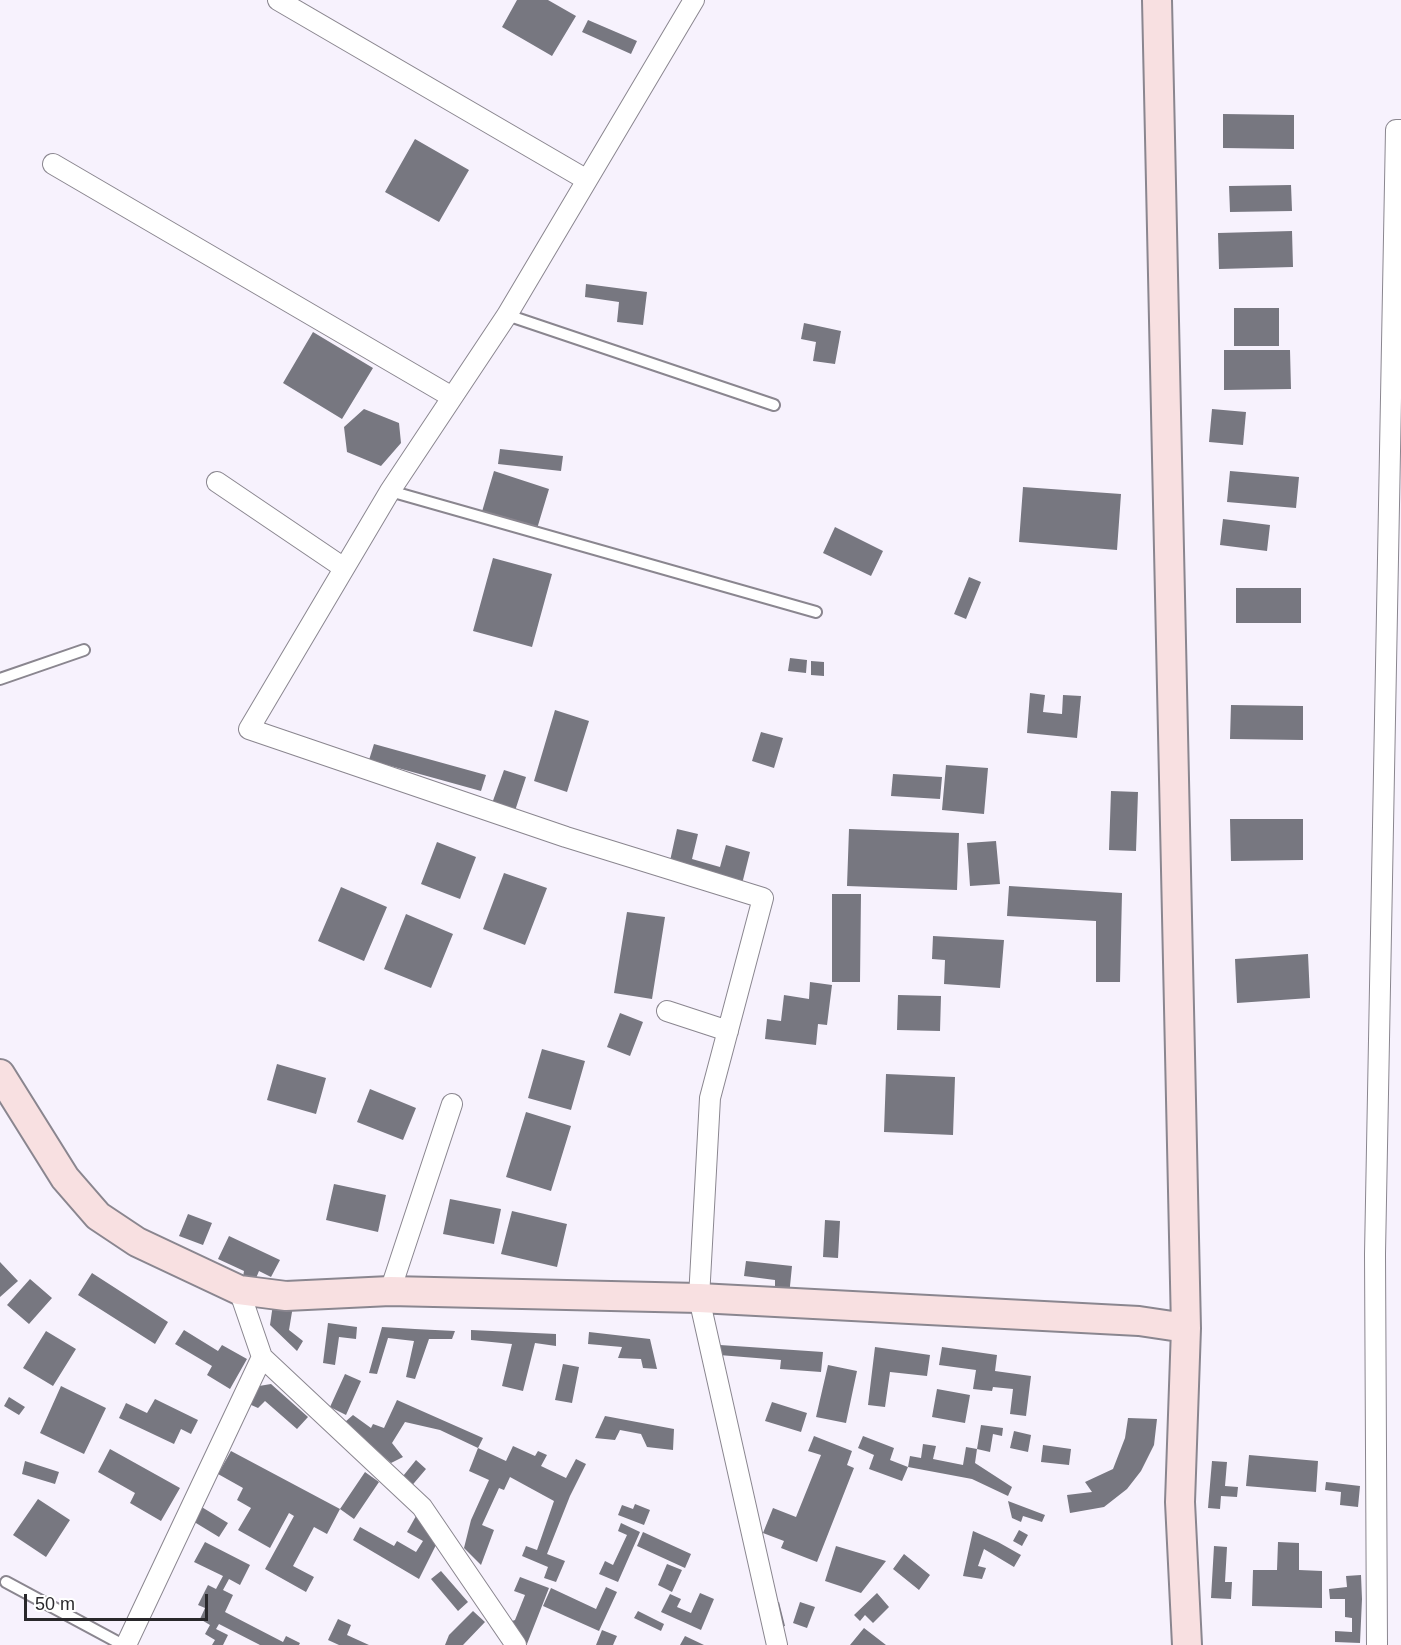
<!DOCTYPE html>
<style>
body{margin:0}
#map{position:relative;width:1401px;height:1645px;overflow:hidden;background:#f7f2fd;font-family:Arial,sans-serif}
canvas{display:block}
.scale{position:absolute;left:24px;top:1594px;width:184px;height:27px;box-sizing:border-box;border:3px solid #29282b;border-top:0;padding-left:8px;font-size:18px;line-height:21px;white-space:nowrap;color:#29282b;-webkit-text-stroke:4px #fff;paint-order:stroke}
</style>
<div id="map">
<canvas width="1401" height="1645"></canvas>
<div class="scale">50 m</div>
</div>
<script>
const context = document.querySelector('canvas').getContext('2d');
context.lineJoin = 'round';
function fill(path, color) {
  context.fillStyle = color;
  context.fill(path, 'evenodd');
}
function poly(rows) {
  const path = new Path2D();
  for (const r of rows) {
    path.moveTo(r[0], r[1]);
    for (let i = 2; i < r.length; i += 2) path.lineTo(r[i], r[i + 1]);
  }
  return path;
}
function stroke(path, color, width, dash) {
  context.strokeStyle = color;
  context.lineWidth = width;
  context.lineCap = dash ? 'butt' : 'round';
  context.setLineDash(dash || []);
  context.stroke(path);
}
fill(poly([
 [517,0,548,0,576,16,552,56,502,27],
 [588,20,637,41,631,54,582,32],
 [1223,114,1294,115,1294,149,1223,148],
 [415,139,469,170,439,222,385,192],
 [1291,185,1292,211,1230,212,1229,186],
 [1292,231,1293,267,1219,269,1218,233],
 [586,284,647,292,643,325,617,322,619,302,585,297],
 [1234,308,1279,308,1279,346,1234,346],
 [804,323,841,331,835,364,813,361,816,342,801,339],
 [313,332,373,368,342,419,283,383],
 [1224,350,1290,350,1291,389,1224,390],
 [364,409,399,423,401,443,381,466,347,452,344,427],
 [1212,409,1246,412,1243,445,1209,442],
 [500,449,563,456,561,471,498,464],
 [494,471,549,489,536,532,481,515],
 [1230,471,1299,477,1296,508,1227,502],
 [1023,487,1121,494,1117,550,1019,542],
 [1223,519,1270,525,1267,551,1220,545],
 [835,527,883,551,871,576,823,553],
 [493,558,552,574,532,647,473,631],
 [969,577,981,582,966,619,954,614],
 [1236,588,1301,588,1301,623,1236,623],
 [790,658,807,660,806,673,788,671],
 [811,661,824,662,824,676,811,675],
 [1030,693,1045,695,1043,712,1062,714,1063,695,1081,696,1077,738,1027,733],
 [1231,705,1303,706,1303,740,1230,739],
 [555,710,589,721,567,792,534,781],
 [761,732,783,738,774,768,752,761],
 [374,744,486,775,481,791,369,760],
 [946,765,988,768,984,814,942,810],
 [504,770,526,777,513,817,490,809],
 [893,774,942,777,940,799,891,796],
 [1111,791,1138,792,1136,851,1109,850],
 [1230,819,1303,819,1303,860,1231,861],
 [677,829,698,834,692,859,720,867,726,845,750,852,741,888,668,870],
 [849,829,959,833,957,890,847,886],
 [996,841,1000,884,970,886,967,843],
 [437,842,476,857,460,899,421,884],
 [504,873,547,888,525,945,483,929],
 [1009,886,1122,893,1120,982,1096,982,1096,921,1007,916],
 [341,887,387,907,364,961,318,941],
 [832,894,861,894,860,982,832,982],
 [627,912,665,917,652,999,614,993],
 [406,914,453,934,431,988,384,969],
 [933,936,1004,940,1000,988,944,984,945,960,932,959],
 [1308,954,1310,998,1237,1003,1235,959],
 [810,982,832,985,827,1025,818,1024,816,1045,765,1039,767,1019,781,1021,784,995,809,999],
 [898,995,941,996,940,1031,897,1030],
 [620,1013,643,1022,630,1056,607,1047],
 [542,1049,585,1061,571,1110,528,1098],
 [277,1064,326,1078,316,1114,267,1100],
 [886,1074,955,1077,953,1135,884,1132],
 [370,1089,416,1108,403,1140,357,1122],
 [526,1112,571,1126,551,1191,506,1177],
 [334,1184,386,1195,378,1232,326,1220],
 [450,1199,501,1209,494,1244,443,1234],
 [512,1211,567,1224,557,1267,501,1254],
 [188,1214,212,1223,203,1245,179,1236],
 [825,1220,840,1221,838,1258,823,1257],
 [229,1236,280,1260,271,1277,259,1271,254,1283,242,1283,244,1271,218,1259],
 [746,1261,792,1266,789,1296,775,1295,775,1280,744,1276],
 [0,1262,18,1281,0,1297],
 [92,1273,168,1322,155,1344,78,1295],
 [30,1279,52,1298,29,1324,7,1305],
 [273,1304,293,1306,289,1330,303,1341,297,1351,270,1325],
 [328,1323,357,1327,356,1339,339,1337,335,1365,323,1363],
 [382,1327,415,1329,455,1331,452,1339,429,1339,415,1379,406,1377,414,1341,388,1338,377,1374,369,1373],
 [184,1330,218,1351,222,1345,247,1359,230,1389,207,1375,212,1366,175,1344],
 [471,1330,556,1334,556,1346,535,1343,523,1391,502,1386,512,1344,471,1340],
 [46,1331,76,1349,53,1386,23,1368],
 [589,1332,650,1339,657,1369,643,1368,641,1359,618,1358,622,1347,588,1344],
 [720,1345,823,1352,821,1372,780,1369,781,1360,719,1355],
 [875,1347,930,1355,927,1376,890,1372,885,1407,868,1405],
 [942,1347,997,1355,995,1371,1031,1376,1026,1416,1010,1414,1013,1389,993,1387,992,1391,973,1389,976,1370,939,1365],
 [563,1364,579,1367,572,1403,555,1400],
 [828,1365,857,1371,846,1423,816,1417],
 [345,1374,361,1381,346,1415,330,1407],
 [271,1384,308,1417,297,1429,265,1401,258,1408,249,1404,259,1386],
 [61,1386,106,1408,84,1454,40,1433],
 [937,1389,970,1395,965,1423,932,1417],
 [9,1397,25,1407,19,1415,4,1406],
 [155,1399,198,1420,191,1434,181,1429,174,1444,119,1418,126,1403,147,1413],
 [397,1400,483,1438,478,1448,440,1430,405,1422,392,1443,403,1457,391,1463,345,1422,353,1415,371,1428,373,1424,384,1428],
 [772,1402,807,1413,801,1432,765,1421],
 [605,1416,674,1429,673,1450,647,1447,641,1434,620,1430,615,1440,595,1438],
 [1128,1418,1157,1419,1154,1445,1141,1471,1127,1489,1104,1507,1070,1513,1067,1495,1092,1492,1085,1482,1113,1469,1125,1438],
 [981,1425,1003,1428,1002,1436,993,1434,990,1452,977,1449],
 [1014,1431,1031,1435,1028,1452,1010,1448],
 [814,1436,852,1451,847,1465,854,1468,817,1562,781,1548,784,1541,763,1533,773,1508,796,1517,821,1455,808,1451],
 [863,1436,894,1448,890,1460,908,1467,902,1481,869,1469,874,1455,858,1448],
 [923,1444,936,1446,933,1459,963,1465,966,1447,977,1449,975,1463,1012,1487,1008,1496,972,1479,908,1467,910,1456,921,1458],
 [1043,1445,1071,1449,1069,1465,1041,1462],
 [513,1446,535,1456,538,1451,547,1455,541,1466,566,1478,576,1459,586,1464,570,1496,547,1554,565,1561,556,1582,544,1578,548,1567,522,1556,526,1546,537,1550,554,1501,510,1477,504,1490,499,1488,482,1525,494,1530,481,1565,464,1548,471,1520,489,1480,469,1471,478,1448,506,1461],
 [110,1449,180,1488,161,1521,130,1503,135,1493,98,1472],
 [231,1451,340,1509,327,1534,314,1527,293,1566,314,1577,306,1592,265,1569,294,1516,289,1513,270,1548,238,1530,251,1508,237,1500,243,1488,218,1474],
 [1249,1455,1318,1461,1316,1492,1246,1486],
 [416,1460,426,1469,409,1489,399,1481],
 [25,1461,59,1472,55,1484,22,1474],
 [1212,1461,1227,1462,1225,1486,1238,1487,1237,1497,1221,1496,1220,1509,1208,1508],
 [365,1472,379,1482,354,1519,340,1509],
 [1326,1482,1360,1486,1358,1507,1340,1505,1341,1492,1325,1490],
 [38,1499,70,1520,46,1557,13,1535],
 [1008,1501,1045,1515,1042,1522,1023,1516,1021,1522,1012,1518],
 [635,1504,650,1510,644,1525,618,1515,622,1505,633,1509],
 [200,1506,228,1523,219,1537,191,1520],
 [416,1516,438,1541,419,1579,353,1540,360,1527,394,1546,397,1541,416,1552,423,1541,407,1532],
 [621,1523,640,1532,618,1582,599,1574,605,1561,613,1565,627,1535,618,1531],
 [1019,1530,1028,1535,1022,1546,1013,1541],
 [973,1531,998,1542,1021,1555,1014,1567,984,1549,978,1566,986,1568,982,1579,963,1576],
 [643,1532,691,1554,685,1568,637,1546],
 [205,1542,250,1565,240,1585,229,1579,223,1590,233,1595,225,1612,283,1642,286,1636,300,1643,299,1645,260,1645,219,1624,216,1629,228,1635,223,1645,212,1645,215,1640,205,1634,210,1625,200,1619,205,1608,198,1605,208,1585,216,1589,223,1576,194,1562],
 [1278,1542,1299,1543,1299,1570,1322,1571,1322,1608,1252,1606,1253,1570,1277,1570],
 [836,1546,886,1561,861,1593,825,1581],
 [1214,1546,1227,1547,1225,1582,1232,1582,1231,1599,1211,1598],
 [904,1554,930,1575,919,1590,893,1569],
 [667,1564,682,1570,672,1592,658,1585],
 [441,1571,468,1602,458,1611,431,1579],
 [1361,1575,1362,1599,1360,1643,1335,1642,1335,1631,1352,1632,1352,1618,1345,1617,1345,1599,1330,1599,1329,1589,1347,1587,1346,1576],
 [520,1577,549,1588,527,1644,509,1622,515,1620,525,1595,514,1591],
 [606,1587,617,1592,599,1631,543,1606,551,1588,596,1609],
 [700,1593,714,1599,701,1630,661,1612,670,1594,681,1599,677,1607,691,1613],
 [877,1593,889,1607,873,1623,865,1615,860,1621,854,1615],
 [779,1602,785,1626,774,1628,768,1605],
 [800,1602,815,1607,807,1628,793,1623],
 [473,1611,485,1622,463,1645,445,1645,449,1635],
 [638,1611,664,1624,661,1631,634,1618],
 [338,1619,351,1625,347,1635,369,1645,339,1645,328,1640],
 [864,1628,886,1645,850,1645],
 [602,1630,617,1636,613,1645,596,1645],
 [685,1636,704,1645,680,1645]
]), '#777780');
const lane = poly([
 [507,315,774,405],
 [390,491,816,612],
 [0,679,84,650],
 [6,1582,123,1645]
]);
const street = poly([
 [278,0,587,180],
 [694,0,507,315,390,491,249,729,566,837,763,898,710,1098,699,1298,777,1645],
 [53,164,452,397],
 [217,482,344,568],
 [667,1011,728,1031],
 [239,1290,262,1357,422,1507,516,1645],
 [390,1291,452,1104],
 [126,1645,262,1357],
 [1377,1645,1375,1254,1396,130,1401,130]
]);
const secondary = poly([
 [1157,0,1186,1328,1180,1502,1187,1645],
 [0,1074,65,1178,98,1216,137,1242,239,1290,286,1296,390,1291,699,1298,1139,1321,1186,1328]
]);
stroke(lane, '#8a868f', 14);
stroke(street, '#8a868f', 22);
stroke(secondary, '#8a868f', 32);
stroke(lane, '#fff', 10);
stroke(street, '#fff', 20);
stroke(secondary, '#f8e0e1', 28);
</script>
